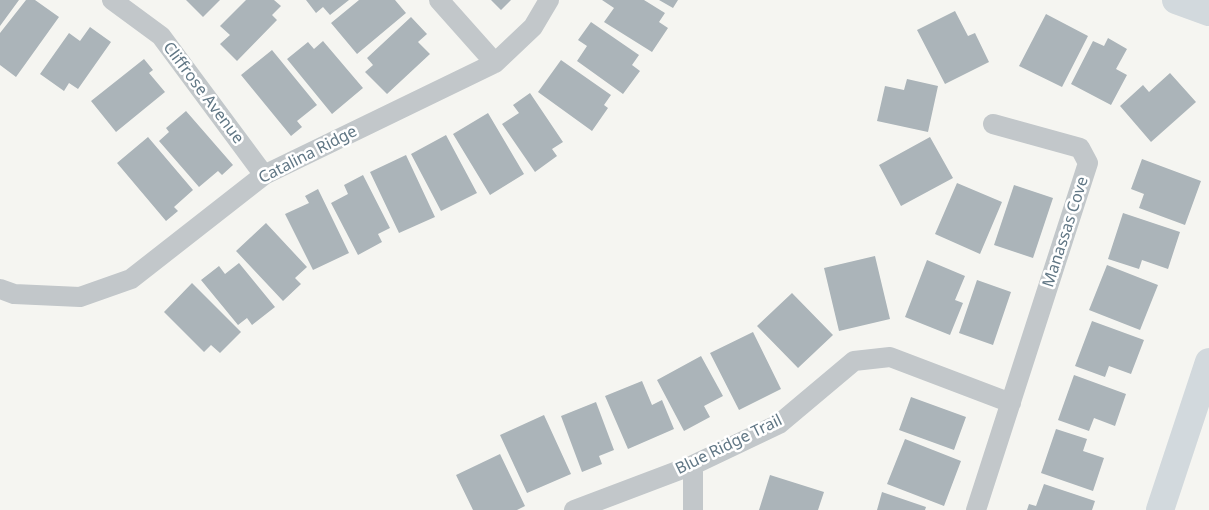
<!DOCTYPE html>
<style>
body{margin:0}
canvas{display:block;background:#f5f5f1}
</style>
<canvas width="1209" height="510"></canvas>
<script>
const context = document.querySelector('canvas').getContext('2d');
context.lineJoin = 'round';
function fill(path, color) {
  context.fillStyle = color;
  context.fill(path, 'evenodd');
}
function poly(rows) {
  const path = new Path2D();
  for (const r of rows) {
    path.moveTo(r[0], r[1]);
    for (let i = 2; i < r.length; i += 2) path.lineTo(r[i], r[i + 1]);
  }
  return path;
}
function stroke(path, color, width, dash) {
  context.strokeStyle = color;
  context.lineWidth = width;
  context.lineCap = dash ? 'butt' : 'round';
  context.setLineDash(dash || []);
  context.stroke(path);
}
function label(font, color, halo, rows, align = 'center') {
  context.font = font + ' "Noto Sans",sans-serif';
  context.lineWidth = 5;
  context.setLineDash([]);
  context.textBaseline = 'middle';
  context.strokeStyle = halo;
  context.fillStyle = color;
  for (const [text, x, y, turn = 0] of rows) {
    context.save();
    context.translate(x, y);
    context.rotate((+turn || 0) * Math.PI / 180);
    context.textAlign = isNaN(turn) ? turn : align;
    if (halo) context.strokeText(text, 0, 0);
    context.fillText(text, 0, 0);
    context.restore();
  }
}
fill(poly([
 [0,0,19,0,0,26],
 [26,0,35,0,59,17,16,77,0,65,0,33],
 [186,0,220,0,203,17],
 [246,0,274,0,281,6,272,15,277,20,237,61,220,44,230,35,220,26],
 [306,0,349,0,330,15,323,7,316,13],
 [359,0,395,0,406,13,357,54,331,23],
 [491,0,511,0,501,10],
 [602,0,644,0,665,13,659,22,668,28,652,52,604,22,614,8],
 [659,0,678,0,673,8],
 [955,11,968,36,975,33,989,62,945,84,917,30],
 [1046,14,1088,36,1062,87,1019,66],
 [411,17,427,34,418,42,430,54,387,94,365,72,373,65,367,58],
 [591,22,639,55,632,65,640,71,623,94,577,61,587,46,578,40],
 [90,27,111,42,78,89,69,83,64,91,40,74,69,33,80,41],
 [1108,38,1127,49,1116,69,1127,75,1111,105,1071,84,1093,41,1104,46],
 [323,41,363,88,332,114,287,59,308,42,314,49],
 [272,50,317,105,297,121,302,127,291,136,241,75],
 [144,59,153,70,149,73,165,92,116,132,91,101],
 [561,60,611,95,604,105,608,108,592,131,538,92],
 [1170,73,1196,102,1151,142,1120,106,1143,85,1149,92],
 [907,79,938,86,928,132,877,121,885,86,904,90],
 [530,93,563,142,552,149,557,156,535,172,502,124,519,113,513,105],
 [186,111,233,165,222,175,218,171,199,187,159,141,169,132,166,128],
 [488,113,524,174,490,195,453,134],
 [446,135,477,193,441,211,411,154],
 [148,137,193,190,174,207,178,211,166,221,117,163],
 [930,137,953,178,901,206,879,165],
 [406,155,435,217,399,233,370,172],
 [1142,159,1201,181,1185,225,1139,208,1144,194,1131,189],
 [363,175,390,228,378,234,382,242,358,255,331,203,348,194,344,185],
 [957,183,1002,202,980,254,935,234],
 [1014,185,1053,198,1033,258,994,245],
 [318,189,349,253,313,270,285,214,309,203,305,196],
 [1123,213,1180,232,1168,269,1142,260,1139,269,1108,259],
 [266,223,307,267,295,278,301,284,283,301,236,251],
 [875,256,890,319,839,331,824,268],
 [927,260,965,276,955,300,963,303,950,335,905,317],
 [239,263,275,307,252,325,247,318,238,325,201,280,219,266,225,274],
 [1107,265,1158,285,1140,330,1089,310],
 [977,280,1011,292,993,345,959,333],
 [192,283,241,332,220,353,211,345,204,352,164,312],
 [792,293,833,335,798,368,757,326],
 [1092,321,1144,340,1131,374,1109,366,1105,377,1075,366],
 [753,332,781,389,739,410,710,353],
 [701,356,723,396,704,406,710,417,684,431,657,380],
 [1074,375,1126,394,1115,426,1094,418,1089,431,1058,420],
 [642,381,652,405,662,400,674,429,628,449,605,396],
 [911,397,966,417,954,450,899,430],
 [596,402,614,450,599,456,602,464,582,472,561,416],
 [544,415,571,474,527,493,500,435],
 [1056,429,1087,439,1083,451,1104,458,1093,491,1041,473],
 [905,439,961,461,944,506,887,484],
 [500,454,525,506,517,510,473,510,456,475],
 [770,475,824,492,818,510,759,510],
 [1044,484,1095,501,1092,510,1027,510,1029,504,1036,506],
 [882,492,926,507,925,510,877,510]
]), '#abb4b9');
stroke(poly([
 [112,0,161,36,264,175],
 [439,0,495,63],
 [0,289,14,294,80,297,131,279,264,175,495,63,533,27,549,0],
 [693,465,693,510],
 [574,510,693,465,779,424,854,361,890,357,1011,403],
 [976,510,1088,163,1080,148,993,124]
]), '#c2c7ca', 20);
stroke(poly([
 [1176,0,1209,12],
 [1160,510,1209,362]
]), '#d2d9dd', 28);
label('16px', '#617785', '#fff', [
 ["Cliffrose Avenue",203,93,53],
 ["Catalina Ridge",308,155,-27],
 ["Manassas Cove",1066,232,-72],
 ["Blue Ridge Trail",729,445,-26]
]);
</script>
